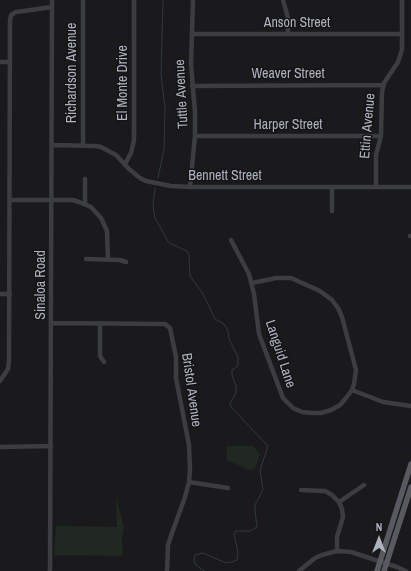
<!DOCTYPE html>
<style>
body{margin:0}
#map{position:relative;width:411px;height:571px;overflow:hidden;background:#1a1a1d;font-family:"Archivo Narrow",sans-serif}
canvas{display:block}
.north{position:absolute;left:359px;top:519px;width:40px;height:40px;-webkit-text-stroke:3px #151518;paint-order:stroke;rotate:0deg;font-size:11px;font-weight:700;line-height:16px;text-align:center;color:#aeb2bb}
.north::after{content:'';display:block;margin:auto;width:14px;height:18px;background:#aeb2bb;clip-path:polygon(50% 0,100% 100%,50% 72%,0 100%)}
</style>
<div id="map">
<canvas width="411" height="571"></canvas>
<div class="north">N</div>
</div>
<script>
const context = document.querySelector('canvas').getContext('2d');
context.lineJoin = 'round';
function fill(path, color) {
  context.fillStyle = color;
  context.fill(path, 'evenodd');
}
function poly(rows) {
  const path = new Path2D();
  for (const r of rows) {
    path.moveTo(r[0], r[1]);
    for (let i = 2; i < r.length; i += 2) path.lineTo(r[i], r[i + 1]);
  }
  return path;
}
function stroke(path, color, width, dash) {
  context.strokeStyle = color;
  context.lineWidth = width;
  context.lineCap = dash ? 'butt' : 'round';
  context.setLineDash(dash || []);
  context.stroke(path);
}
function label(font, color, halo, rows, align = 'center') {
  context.font = font + ' "Archivo Narrow",sans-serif';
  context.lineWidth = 3;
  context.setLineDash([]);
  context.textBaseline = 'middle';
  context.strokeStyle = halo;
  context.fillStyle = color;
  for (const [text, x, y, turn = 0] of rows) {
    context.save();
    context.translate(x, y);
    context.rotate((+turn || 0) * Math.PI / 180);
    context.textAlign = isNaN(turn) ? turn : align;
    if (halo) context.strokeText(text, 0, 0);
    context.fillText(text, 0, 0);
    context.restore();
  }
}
fill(poly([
 [227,446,253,446,260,454,255,468,249,470,227,460],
 [116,496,124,527,122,540,123,556,54,555,56,526,117,527]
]), '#202821');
stroke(poly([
 [158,178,164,149,165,107,161,75,163,0],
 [155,188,153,206,155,218,169,243,187,251,189,255,190,276,203,294,215,319,224,324,228,331,229,339,238,357,238,366,232,370,232,375,236,386,236,393,230,403,231,407,267,445,267,449,260,470,263,490,255,505,255,511,257,527,250,531,236,531,234,534,238,552,237,560,232,562,226,563,203,553,195,555,194,559,195,564,204,571]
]), '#303a40', 1);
stroke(poly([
 [83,0,83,145],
 [283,0,288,18,288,34],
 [192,34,402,34],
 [0,62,10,62],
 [192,86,384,85],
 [195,136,381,136],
 [52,145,96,146,101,147,116,155,129,169,140,178,146,181,171,186,190,187,411,187],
 [125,164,131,153,134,140,134,0],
 [85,179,85,204],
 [190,187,195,136,195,112,191,64,193,0],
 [332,187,332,211],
 [376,187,376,155,381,136,382,92,384,83,398,62,402,50,402,0],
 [10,200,73,200,79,202,91,207,101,218,107,231,108,260],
 [410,236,411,236],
 [231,240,249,274,254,294,259,334,283,398,293,408,302,412,312,413,321,413,331,410,340,405,346,398,352,390,354,384,356,370,342,317,338,308,332,300,320,291,291,278,276,278,252,283],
 [86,259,120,260,126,262],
 [0,294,10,294],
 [52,323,163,324,165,324,170,328,176,357,176,378,189,445,190,470,189,482,185,497,172,533,168,545,167,571],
 [100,323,100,356,104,362],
 [0,381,8,369,9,361,10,21,11,15,16,12,52,7],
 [352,390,383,402,411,406],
 [0,447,51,446],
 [189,482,228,488],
 [301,490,325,491,332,495,339,502,342,509,343,517,337,537,337,551],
 [339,502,364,485],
 [50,571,52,0],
 [299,571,315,558,322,555,337,551,351,552,397,567,406,571]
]), '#3b3d41', 4.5);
stroke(poly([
 [377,571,411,464],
 [384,571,411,487]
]), '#585a60', 5.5);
label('14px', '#aeb2bb', '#151518', [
 ["Anson Street",297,23],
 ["Richardson Avenue",72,73,-90],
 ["Weaver Street",288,74],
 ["El Monte Drive",123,83,-90],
 ["Tuttle Avenue",182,94,-93],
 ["Harper Street",288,125],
 ["Ettin Avenue",368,126,-85],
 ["Bennett Street",225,176],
 ["Sinaloa Road",41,285,-90],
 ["Languid Lane",280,354,72],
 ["Bristol Avenue",191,390,82]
]);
</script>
